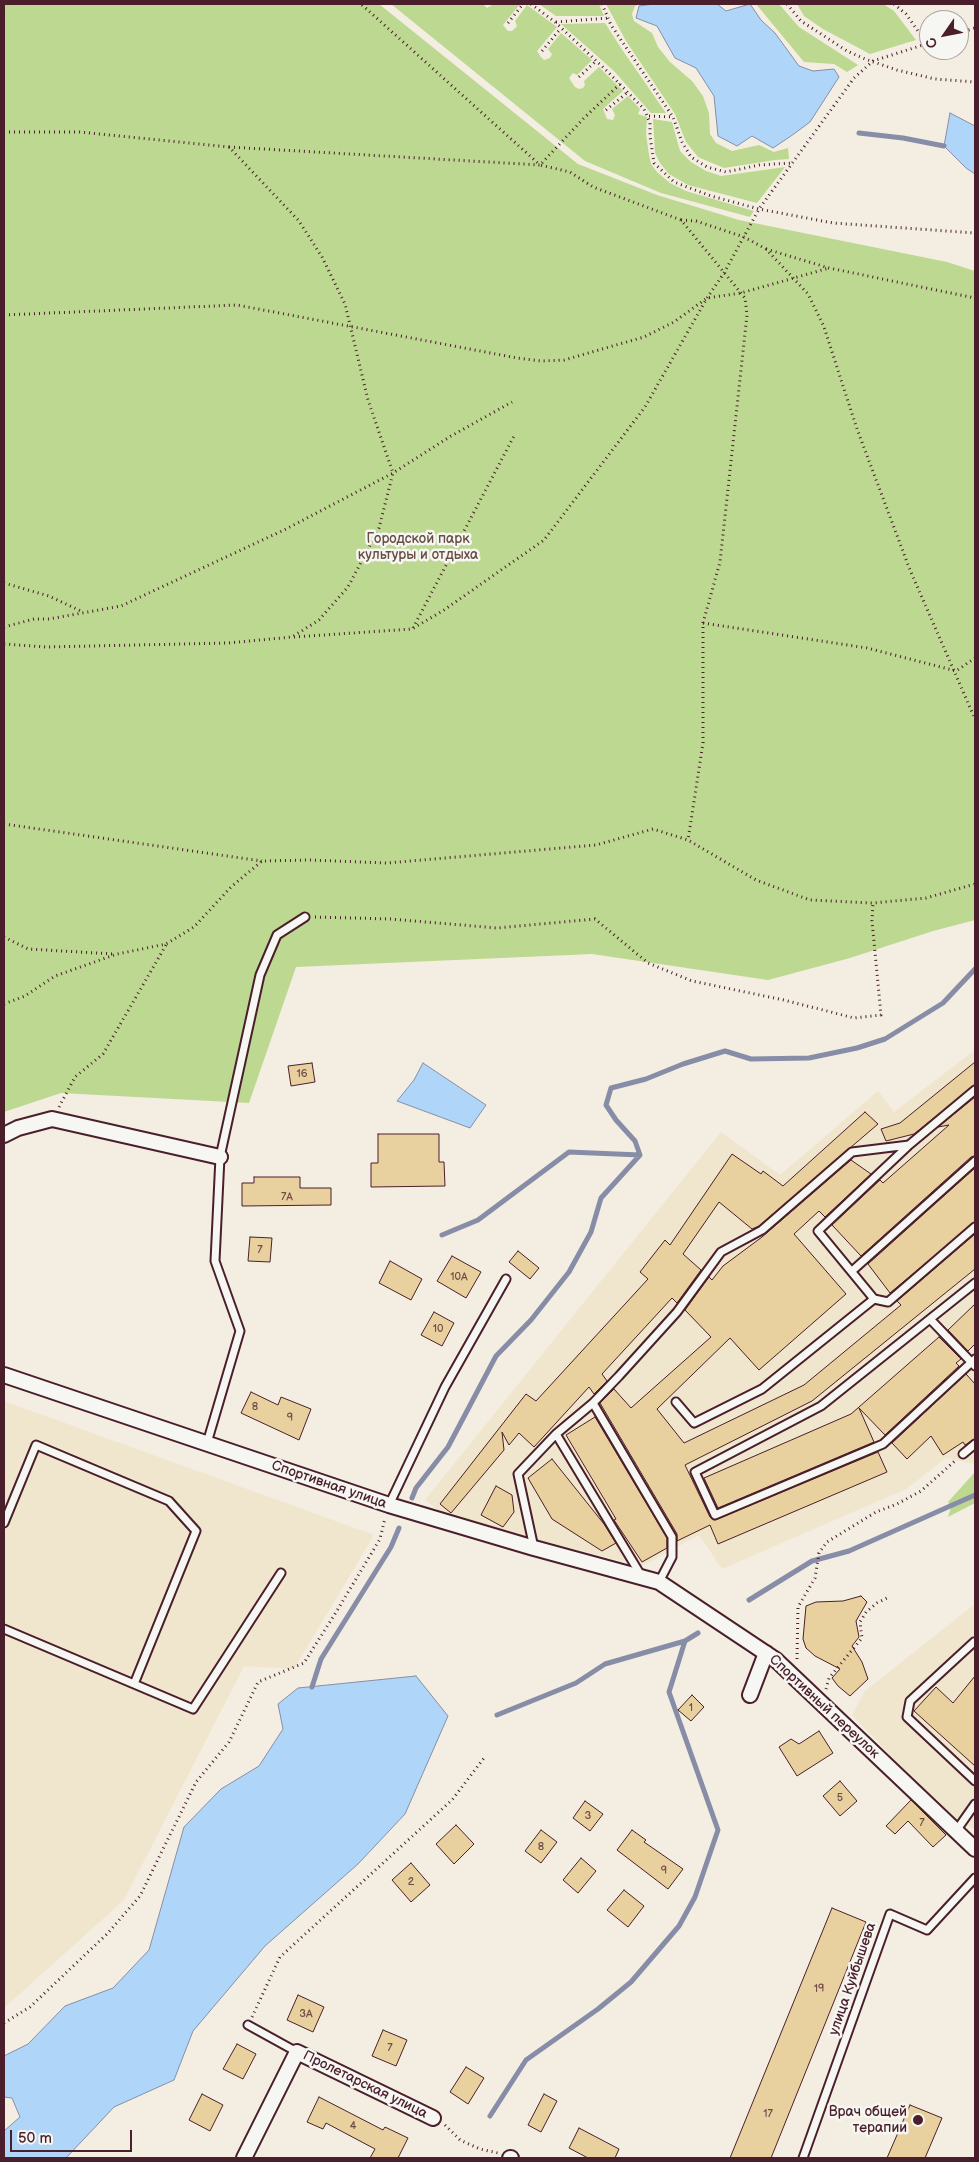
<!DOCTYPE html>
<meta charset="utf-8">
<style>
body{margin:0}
#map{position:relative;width:979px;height:2162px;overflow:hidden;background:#f3eee1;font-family:"Balsamiq Sans",sans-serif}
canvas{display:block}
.frame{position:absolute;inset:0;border:5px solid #4a1f2b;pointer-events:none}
.north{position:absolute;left:919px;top:10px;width:50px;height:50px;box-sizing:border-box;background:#f6f6f2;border:1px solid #b1a0a2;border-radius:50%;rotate:237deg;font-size:14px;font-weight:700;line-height:20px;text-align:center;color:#4a1f2b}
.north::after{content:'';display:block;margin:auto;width:18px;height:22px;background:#4a1f2b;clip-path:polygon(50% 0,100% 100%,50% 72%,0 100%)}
.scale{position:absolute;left:10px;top:2130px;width:122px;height:22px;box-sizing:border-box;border:2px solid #4a1f2b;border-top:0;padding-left:6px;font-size:15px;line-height:18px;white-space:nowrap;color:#4a1f2b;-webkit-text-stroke:4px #f6f6f2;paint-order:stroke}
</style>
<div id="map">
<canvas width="979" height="2162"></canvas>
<div class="frame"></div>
<div class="north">С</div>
<div class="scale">50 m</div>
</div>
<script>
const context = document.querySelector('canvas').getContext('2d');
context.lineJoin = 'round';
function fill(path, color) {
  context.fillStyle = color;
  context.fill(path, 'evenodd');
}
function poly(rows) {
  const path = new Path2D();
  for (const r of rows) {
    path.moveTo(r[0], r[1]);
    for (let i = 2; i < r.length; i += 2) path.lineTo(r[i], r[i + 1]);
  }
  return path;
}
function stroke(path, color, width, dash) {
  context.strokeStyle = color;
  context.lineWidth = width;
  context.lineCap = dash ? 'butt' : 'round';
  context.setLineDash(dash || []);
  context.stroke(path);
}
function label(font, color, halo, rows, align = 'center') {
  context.font = font + ' "Balsamiq Sans",sans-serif';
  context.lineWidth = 5;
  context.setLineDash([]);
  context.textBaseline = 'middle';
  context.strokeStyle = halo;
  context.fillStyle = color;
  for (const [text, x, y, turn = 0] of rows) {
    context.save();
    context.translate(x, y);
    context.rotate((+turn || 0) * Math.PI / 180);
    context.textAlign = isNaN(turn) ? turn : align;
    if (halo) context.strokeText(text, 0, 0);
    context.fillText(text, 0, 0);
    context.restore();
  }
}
fill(poly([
 [975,1050,975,1464,946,1458,906,1489,722,1569,699,1535,642,1566,448,1517,425,1500,721,1132,780,1175,878,1091,894,1112],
 [4,1401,374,1535,294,1669,244,1666,124,1900,4,2008],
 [975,1604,975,1829,952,1819,852,1715,865,1691]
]), '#f0e5cd');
fill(poly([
 [4,4,379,4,578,164,657,195,739,220,947,262,975,271,975,920,933,931,850,958,768,980,592,954,296,967,249,1103,61,1093,4,1112],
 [391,4,483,4,487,8,494,4,520,4,503,25,508,31,512,31,517,26,515,21,527,5,557,27,537,51,540,56,544,60,550,58,552,54,548,49,561,33,592,60,577,75,573,73,569,78,575,87,579,89,583,88,585,85,584,81,599,67,623,91,603,109,607,119,613,120,615,115,612,109,628,96,640,109,638,114,647,117,646,134,649,155,651,164,657,172,670,183,686,191,754,211,750,217,661,193,585,161],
 [539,4,599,4,604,16,556,16],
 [606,4,640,4,635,6,632,14,634,21,652,33,658,47,670,62,692,81,703,96,709,113,710,134,716,143,732,151,759,145,774,152,788,148,789,159,775,160,724,168,698,157,686,142,675,114,626,41],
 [756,4,779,4,799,27,858,65,847,72,834,64,804,62],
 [797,4,883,4,894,11,916,40,870,54,823,29,804,16],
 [605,23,621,48,666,113,651,113,614,71,561,24],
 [653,119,672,122,680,151,691,162,706,171,721,176,785,167,757,203,688,185,669,174,660,163,655,153],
 [975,1472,975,1503,948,1517,951,1507,948,1502]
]), '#bdd890');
const water = poly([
 [654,4,717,4,726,11,750,4,761,20,775,33,799,66,813,71,834,69,839,77,810,122,791,136,773,148,752,136,737,146,718,136,714,96,696,68,675,58,657,26,636,18,639,6,654,4],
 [950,113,975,126,975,174,966,168,944,146,950,113],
 [423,1063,486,1105,470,1128,397,1101,414,1080,423,1063],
 [416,1676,448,1716,405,1814,358,1864,265,1946,193,2031,174,2080,114,2107,66,2158,4,2158,4,2131,20,2117,12,2098,4,2097,4,2056,28,2044,65,2006,113,1988,149,1950,184,1827,221,1789,259,1766,283,1729,278,1704,298,1688,416,1676]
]);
fill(water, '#afd6f9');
stroke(water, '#878da7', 1);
stroke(poly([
 [859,133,903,138,944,146],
 [442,1235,478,1220,569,1152,640,1155],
 [412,1498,416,1488,448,1447,496,1356,531,1320,569,1272,591,1232,601,1198,640,1155,635,1141,616,1120,606,1105,611,1088,646,1079,683,1064,725,1051,751,1059,809,1058,857,1048,885,1039,943,1003,975,969],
 [749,1600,812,1561,849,1551,975,1495],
 [312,1687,321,1659,391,1547,399,1528],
 [497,1715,576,1683,605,1664,685,1641,698,1633],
 [490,2116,526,2060,598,2009,631,1982,679,1926,695,1897,718,1830,669,1692,685,1641]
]), '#878da7', 5);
const building = poly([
 [975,1062,975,1085,914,1134,886,1141,881,1129,900,1123,975,1062],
 [312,1063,315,1082,291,1086,288,1066,312,1063],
 [975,1097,975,1156,971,1157,861,1256,832,1225,880,1180,883,1183,949,1125,938,1127,975,1097],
 [865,1112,878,1124,759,1226,752,1229,719,1202,683,1254,701,1270,677,1303,672,1298,602,1374,607,1381,594,1394,589,1387,534,1447,519,1433,509,1445,502,1432,504,1450,451,1513,440,1504,526,1394,536,1401,648,1279,640,1272,665,1240,670,1245,732,1154,761,1174,763,1171,783,1186,865,1112],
 [378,1134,439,1134,439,1162,444,1162,445,1186,371,1187,371,1163,378,1163,378,1134],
 [851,1160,871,1174,825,1217,819,1211,794,1234,846,1294,759,1370,730,1338,657,1409,684,1443,804,1385,901,1305,897,1301,975,1234,975,1269,812,1401,685,1465,710,1517,715,1520,878,1452,887,1472,718,1544,710,1525,677,1541,677,1534,600,1403,614,1389,631,1408,711,1337,685,1310,709,1277,712,1280,723,1266,762,1237,851,1160],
 [975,1168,975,1222,890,1293,868,1264,975,1168],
 [254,1177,300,1177,300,1188,331,1188,331,1205,242,1206,242,1183,254,1183,254,1177],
 [250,1237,272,1238,270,1262,248,1261,250,1237],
 [518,1251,539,1268,530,1279,509,1262,518,1251],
 [452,1256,481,1272,466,1298,437,1281,452,1256],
 [390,1261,422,1279,411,1300,379,1283,390,1261],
 [975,1304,975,1344,968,1351,948,1330,975,1304],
 [434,1312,454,1323,442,1346,421,1335,434,1312],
 [939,1337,961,1359,956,1363,959,1366,885,1435,859,1408,874,1442,718,1508,704,1478,851,1414,939,1337],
 [966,1374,975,1384,975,1439,965,1445,963,1442,943,1455,931,1436,907,1459,892,1443,966,1374],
 [251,1392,278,1405,281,1397,311,1409,299,1440,241,1413,251,1392],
 [595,1417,667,1538,667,1548,642,1562,614,1520,616,1519,566,1435,595,1417],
 [552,1459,604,1524,616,1543,602,1551,552,1519,528,1478,552,1459],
 [496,1486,512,1495,514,1512,503,1527,481,1515,496,1486],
 [861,1596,867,1602,856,1621,859,1637,852,1646,862,1662,868,1679,850,1696,838,1686,832,1678,840,1669,815,1656,806,1648,803,1639,806,1606,816,1602,843,1601,861,1596],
 [975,1676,975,1766,914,1711,936,1687,953,1703,975,1676],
 [692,1695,704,1707,691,1721,678,1710,692,1695],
 [819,1731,833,1753,797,1776,779,1747,791,1739,799,1744,819,1731],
 [840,1781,857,1801,840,1816,823,1796,840,1781],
 [911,1800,946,1835,933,1847,908,1821,895,1834,886,1826,911,1800],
 [585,1801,603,1814,590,1831,573,1818,585,1801],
 [456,1825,474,1844,454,1864,436,1844,456,1825],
 [541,1830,557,1842,541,1863,525,1851,541,1830],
 [632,1830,646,1840,644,1842,683,1869,668,1889,617,1850,632,1830],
 [581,1858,596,1871,578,1893,563,1880,581,1858],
 [411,1863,430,1885,411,1902,392,1880,411,1863],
 [624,1890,644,1906,628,1927,607,1910,624,1890],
 [832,1908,866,1922,771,2158,730,2158,832,1908],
 [298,1995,324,2007,313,2032,287,2020,298,1995],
 [383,2030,407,2040,396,2066,372,2056,383,2030],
 [237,2044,256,2054,243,2079,223,2069,237,2044],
 [466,2067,484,2078,468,2104,450,2092,466,2067],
 [202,2094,223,2105,210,2131,189,2120,202,2094],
 [544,2094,557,2101,541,2132,528,2125,544,2094],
 [319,2097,383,2130,385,2127,408,2138,398,2158,370,2158,375,2149,326,2123,323,2129,307,2122,319,2097],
 [910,2105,942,2118,925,2158,887,2158,910,2105],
 [579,2128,619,2149,615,2158,588,2158,569,2148,579,2128]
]);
fill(building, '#e9d09f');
stroke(building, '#4a1f2b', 1);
const lane = poly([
 [852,1271,975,1161],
 [975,1283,821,1406,695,1472,715,1515,883,1444,975,1359],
 [874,1299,888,1302,975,1227],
 [930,1319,975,1366],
 [676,1402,694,1423,762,1389,874,1299,818,1231,908,1146],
 [593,1403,672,1537,672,1557,659,1582],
 [556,1434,642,1577],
 [207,1443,240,1331,215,1261,220,1157,260,975,277,935,305,917],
 [963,1454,975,1444],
 [389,1505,445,1387,506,1279],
 [4,1523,36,1445,169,1501,196,1531,134,1684,4,1629],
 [534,1548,518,1474,556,1434,593,1403,619,1376,677,1312,721,1252,762,1230,852,1152,909,1145,975,1090],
 [975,1643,974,1642,910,1701,907,1717,975,1781],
 [134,1684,193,1709,281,1573],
 [956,1831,975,1804],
 [248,2025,297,2052],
 [803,2158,890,1914,927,1930,975,1878]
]);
const street = poly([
 [4,1135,18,1128,52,1119,220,1157],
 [4,1375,389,1505,534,1548,659,1582,776,1660,975,1849],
 [750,1695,766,1653],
 [244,2158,297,2052,433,2118],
 [510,2158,511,2158]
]);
stroke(lane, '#4a1f2b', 11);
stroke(street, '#4a1f2b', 18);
stroke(poly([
 [531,4,555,22,607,71,644,109,650,123,650,136,654,163,674,182,711,196,759,209,833,223,975,233],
 [602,4,611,25,673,117,682,142,691,157,707,167,726,172,759,165,792,163],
 [787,4,801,21,847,51,865,59,897,70,935,79,975,82],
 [894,4,906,14,927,44],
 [556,22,609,18],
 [508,23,523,4],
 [959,33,975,28],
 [542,51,561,28],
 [579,77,596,61],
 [620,84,584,118,540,165,570,172,593,187,681,220,745,298,747,315,720,562,703,623,703,743,688,840],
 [606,110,628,92],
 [649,116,673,117],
 [4,132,79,132,229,147,299,221,322,257,345,304,368,400,393,473,379,528,348,587,319,620,292,637,228,643,46,647,4,644],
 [229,147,540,165,361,4],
 [681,220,696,221,744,237,766,249,808,294,824,327,857,429,910,570,975,719],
 [766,249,829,268,975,298],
 [4,315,237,305,517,358,541,361,564,360,644,337,674,322,707,298,741,293,829,268],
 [4,583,49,596,83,612],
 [703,623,867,648,956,671,975,658],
 [4,627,34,619,49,619,121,606,286,529,393,473,451,436,512,402],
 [413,628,514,436],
 [294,637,412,629,444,610,544,540,645,407,707,298,724,273,759,209,854,78,873,61,929,43],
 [4,824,262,861],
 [315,917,390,919,497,928,595,919,648,963,692,981,784,1000,854,1018,881,1015,872,921,873,903],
 [4,937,28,949,114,954],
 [4,1004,25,996,55,976,117,954,166,944,194,927,231,887,262,861,309,860,387,863,596,845,653,829,688,840,756,880,810,900,873,903,926,898,975,884],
 [59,1107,75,1077,103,1054,166,945],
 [797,1659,798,1607,815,1578,819,1553,827,1542,876,1512,897,1504,921,1491,956,1460],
 [826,1689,829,1678,862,1638,860,1622,866,1612,877,1603,889,1597],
 [252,2017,280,1957,452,1800,484,1758],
 [4,2023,30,2007,107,1934,140,1896,196,1782,229,1742,258,1682,304,1663,338,1609,380,1539,385,1518],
 [445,2125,460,2140,480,2149,498,2153]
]), '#4a1f2b', 3, [1, 4]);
stroke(lane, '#f6f6f2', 7);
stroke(street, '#f6f6f2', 14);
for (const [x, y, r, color] of [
 [918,2120,6,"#4a1f2b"]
]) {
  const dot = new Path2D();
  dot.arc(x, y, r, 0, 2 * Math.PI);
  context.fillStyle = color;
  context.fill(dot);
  stroke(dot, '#f6f6f2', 2);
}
label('11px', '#724b48', null, [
 ["16",302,1074],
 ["7А",287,1197],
 ["7",260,1250],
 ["10А",459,1277],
 ["10",438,1329],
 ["8",255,1407],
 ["9",290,1418],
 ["1",691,1708],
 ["5",840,1798],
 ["3",588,1816],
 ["7",922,1823],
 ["8",541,1847],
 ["9",664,1871],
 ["2",411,1882],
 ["19",819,1989],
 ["3А",306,2014],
 ["7",390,2048],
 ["17",768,2114],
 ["4",353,2126]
]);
label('14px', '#674d44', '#f6f6f2', [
 ["Городской парк",418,539],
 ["культуры и отдыха",418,555]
]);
label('14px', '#4a1f2b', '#f6f6f2', [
 ["Спортивная улица",329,1485,19],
 ["Спортивный переулок",824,1707,43],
 ["улица Куйбышева",853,1979,-71],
 ["Пролетарская улица",365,2085,26]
]);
label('14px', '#4a1f2b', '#f6f6f2', [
 ["Врач общей",907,2112],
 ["терапии",907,2128]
], 'right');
</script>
